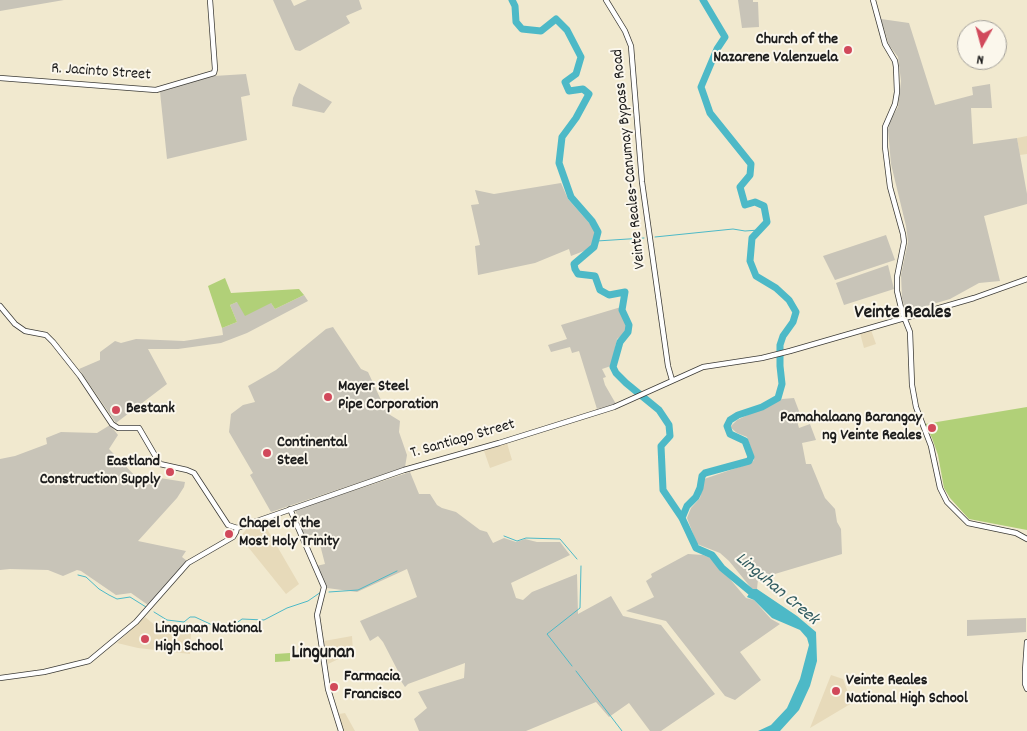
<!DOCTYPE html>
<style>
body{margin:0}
#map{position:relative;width:1027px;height:731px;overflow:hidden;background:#f1e9cf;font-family:Dekko,sans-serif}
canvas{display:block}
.north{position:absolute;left:957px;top:20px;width:50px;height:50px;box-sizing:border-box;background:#fbf7ec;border:1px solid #a29f99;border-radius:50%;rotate:187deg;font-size:14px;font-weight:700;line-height:20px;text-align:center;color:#1c1c1c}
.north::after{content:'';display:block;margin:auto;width:18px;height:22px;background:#d1495b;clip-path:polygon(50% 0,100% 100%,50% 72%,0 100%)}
</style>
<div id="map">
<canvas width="1027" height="731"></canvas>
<div class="north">N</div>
</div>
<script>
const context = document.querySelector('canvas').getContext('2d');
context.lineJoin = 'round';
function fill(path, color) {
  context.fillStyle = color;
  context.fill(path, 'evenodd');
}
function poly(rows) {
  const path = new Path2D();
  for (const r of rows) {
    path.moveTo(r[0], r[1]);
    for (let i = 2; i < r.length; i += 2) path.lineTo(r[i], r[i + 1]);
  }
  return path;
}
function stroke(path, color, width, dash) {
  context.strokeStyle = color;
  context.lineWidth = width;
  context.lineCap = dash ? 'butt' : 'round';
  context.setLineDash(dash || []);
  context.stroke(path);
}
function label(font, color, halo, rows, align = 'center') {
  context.font = font + ' Dekko,sans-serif';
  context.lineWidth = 4;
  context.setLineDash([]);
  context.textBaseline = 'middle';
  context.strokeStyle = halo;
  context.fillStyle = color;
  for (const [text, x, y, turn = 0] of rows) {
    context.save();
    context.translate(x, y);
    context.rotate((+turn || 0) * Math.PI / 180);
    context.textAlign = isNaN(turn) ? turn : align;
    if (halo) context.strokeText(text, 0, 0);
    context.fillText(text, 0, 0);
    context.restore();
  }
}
fill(poly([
 [1027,136,1027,154,1020,155,1017,138],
 [871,330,876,344,864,348,860,333],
 [507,443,512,460,490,468,484,451],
 [263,522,299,584,286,594,240,537,249,526],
 [145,617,156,626,191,630,190,654,138,648,117,643],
 [352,636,353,652,328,664,324,641],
 [831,675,843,679,852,703,810,728],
 [345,713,355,731,343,731,339,714]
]), '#e7daba');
fill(poly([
 [0,0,64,0,0,11],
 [273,0,291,0,294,6,307,0,359,0,362,9,346,16,350,23,300,51,295,50],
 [738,0,753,0,753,2,758,2,759,27,742,28],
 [881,19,909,23,935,105,973,95,972,87,990,84,992,108,971,108,973,144,1017,138,1027,194,1027,204,984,216,1000,281,979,283,950,299,906,312,902,298,901,275,908,242,906,226,891,164,888,130,890,121,898,107,901,81,898,57,889,45],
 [246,74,250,95,241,97,247,140,167,159,160,92,192,82,214,76],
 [299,83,332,102,324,113,292,106,293,98],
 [561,183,568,199,591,225,596,232,593,243,589,249,571,256,569,249,535,263,478,275,475,246,480,245,471,205,479,204,475,190,494,194],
 [886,235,895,260,835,280,823,256],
 [888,265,894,289,844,305,836,283],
 [304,295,308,301,247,333,221,343,178,349,148,349,167,384,116,423,79,369,100,360,100,352,115,341,121,343,136,339,184,341,223,335,222,328,237,322,230,305,237,302,271,303,275,309],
 [621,307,628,328,625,333,617,339,611,366,602,369,606,377,603,378,605,385,616,404,597,409,579,351,572,353,570,347,551,352,548,345,567,339,561,325],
 [333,327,361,369,368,372,387,413,400,421,399,432,407,455,405,467,271,512,250,475,253,473,229,432,231,414,243,405,255,402,248,386,276,370,326,329],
 [794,398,802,419,797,421,799,428,810,424,816,440,802,443,806,464,811,464,825,498,835,509,837,522,841,529,842,554,758,579,757,589,752,589,729,561,720,553,697,544,687,518,691,508,700,498,704,479,751,463,754,460,754,457,747,437,737,433,730,427,737,420,782,399],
 [110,425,118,435,109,449,140,481,158,483,160,478,185,482,184,487,177,498,138,541,186,551,182,557,187,561,148,605,131,593,116,595,81,571,77,570,63,576,48,570,10,569,0,570,0,459,15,456,47,444,46,438,61,432,97,433],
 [410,472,419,494,430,494,437,505,442,508,456,512,480,530,487,532,493,543,504,538,516,542,525,539,537,542,560,542,570,555,511,583,516,598,523,600,532,592,577,574,578,614,611,596,623,616,661,625,715,694,661,731,650,731,629,703,609,717,596,702,526,731,419,731,414,719,427,708,418,692,464,678,465,663,408,684,405,687,397,675,399,673,383,642,378,636,370,641,360,621,417,597,407,569,357,592,327,588,316,566,325,564,317,533,305,537,295,510],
 [688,554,703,555,713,559,746,598,754,600,771,619,780,624,740,652,761,680,735,700,725,696,666,621,626,611,654,597,646,581,652,577,651,574],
 [1026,618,1026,632,967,636,967,620]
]), '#c8c4b8');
fill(poly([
 [225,278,231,293,299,289,304,295,275,309,271,303,245,316,237,302,230,305,237,322,222,328,208,286],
 [1027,407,1027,530,969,519,950,498,944,488,938,455,932,438,925,424],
 [290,653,290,661,275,662,275,654]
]), '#b1d078');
fill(poly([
 [752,589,757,589,797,616,816,632,817,661,810,686,799,710,780,731,758,731,771,725,787,708,800,679,809,645,807,638,800,630,772,618,754,600,747,597]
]), '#4db9c7');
stroke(poly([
 [655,237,733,229,745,231,759,230],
 [597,241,644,238],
 [504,536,517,541,526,538,560,539,577,559],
 [78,575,86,577,99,589,109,595,117,599,130,597,146,607],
 [329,592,358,590,397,571],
 [154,612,167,620,184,622,190,617,195,617,221,629,228,629,242,619,264,620,287,608,308,601,321,592],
 [572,666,547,634,580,608,581,566],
 [576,671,622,731]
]), '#4db9c7', 1);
stroke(poly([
 [512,0,515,6,516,22,522,29,541,31,556,19,567,30,581,57,576,74,565,82,569,91,583,89,589,94,576,118,562,137,559,163,571,197,592,221,598,232,594,247,574,264,575,269,578,274,595,276,600,290,609,295,625,292,622,310,629,325,628,332,620,342,613,367,616,373,626,383,659,410,669,425,670,436,661,446,663,490,682,518,696,548,712,555,722,568,757,597],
 [682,518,687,506,696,497,700,488,702,476,705,473,749,461,751,457,745,441,730,434,727,426,730,420,738,415,762,407,778,398,782,384,780,366,780,345,783,336,793,322,796,312,789,300,776,288,756,276,750,261,752,238,767,222,764,206,755,202,745,205,740,187,750,175,751,164,710,113,701,87,717,49,725,37,703,0]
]), '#4db9c7', 7);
const secondary = poly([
 [606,0,625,31,631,46,642,182,668,366,672,380],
 [873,0,885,44,895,61,896,67,897,92,895,104,885,127,885,147,890,187,903,234,904,242,897,277,897,291,902,312,910,332,912,385,916,407,931,446,940,488,947,502,968,523,1016,533,1027,539],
 [0,78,156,90,214,73,215,69,210,0],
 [0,306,15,324,25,331,46,335,53,342,80,376,112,424,118,428,139,428,160,464,187,470,194,473,228,525,237,528,404,470,499,443,614,407,703,367,762,358,790,351,974,298,1027,279],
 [290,509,324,587,317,615,328,689,341,731],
 [1027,642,1025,671,1025,684,1027,689],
 [0,678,44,672,89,661,136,622,188,563,233,537,236,532,237,528]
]);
stroke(secondary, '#3c3b37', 6);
stroke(secondary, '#fff', 4.5);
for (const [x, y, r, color] of [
 [848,50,5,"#d1495b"],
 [328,397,5,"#d1495b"],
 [116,410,5,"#d1495b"],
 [932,428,5,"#d1495b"],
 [267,453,5,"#d1495b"],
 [170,472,5,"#d1495b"],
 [229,534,5,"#d1495b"],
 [145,639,5,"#d1495b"],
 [334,687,5,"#d1495b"],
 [836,691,5,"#d1495b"]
]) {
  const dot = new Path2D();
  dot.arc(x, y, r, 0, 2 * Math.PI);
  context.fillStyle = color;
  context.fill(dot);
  stroke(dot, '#fbf7ec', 2);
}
label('bold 16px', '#1c1c1c', '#fbf7ec', [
 ["Church of the",838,41,"right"],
 ["Nazarene Valenzuela",838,59,"right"],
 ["Mayer Steel",338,388],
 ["Pipe Corporation",338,406],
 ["Bestank",126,410],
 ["Pamahalaang Barangay",922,419,"right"],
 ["ng Veinte Reales",922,437,"right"],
 ["Continental",277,444],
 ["Steel",277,462],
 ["Eastland",160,463,"right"],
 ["Construction Supply",160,481,"right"],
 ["Chapel of the",239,525],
 ["Most Holy Trinity",239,543],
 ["Lingunan National",155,630],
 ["High School",155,648],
 ["Farmacia",344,678],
 ["Francisco",344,696],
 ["Veinte Reales",846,682],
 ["National High School",846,700]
], 'left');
label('16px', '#1c1c1c', '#fbf7ec', [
 ["R. Jacinto Street",101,73,4],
 ["Veinte Reales-Canumay Bypass Road",630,159,-96],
 ["T. Santiago Street",463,440,-16]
]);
label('italic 18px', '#305b60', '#fbf7ec', [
 ["Linguhan Creek",776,590,40]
]);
label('bold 19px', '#1c1c1c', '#fbf7ec', [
 ["Veinte Reales",903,314],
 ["Lingunan",323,654]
]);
</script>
